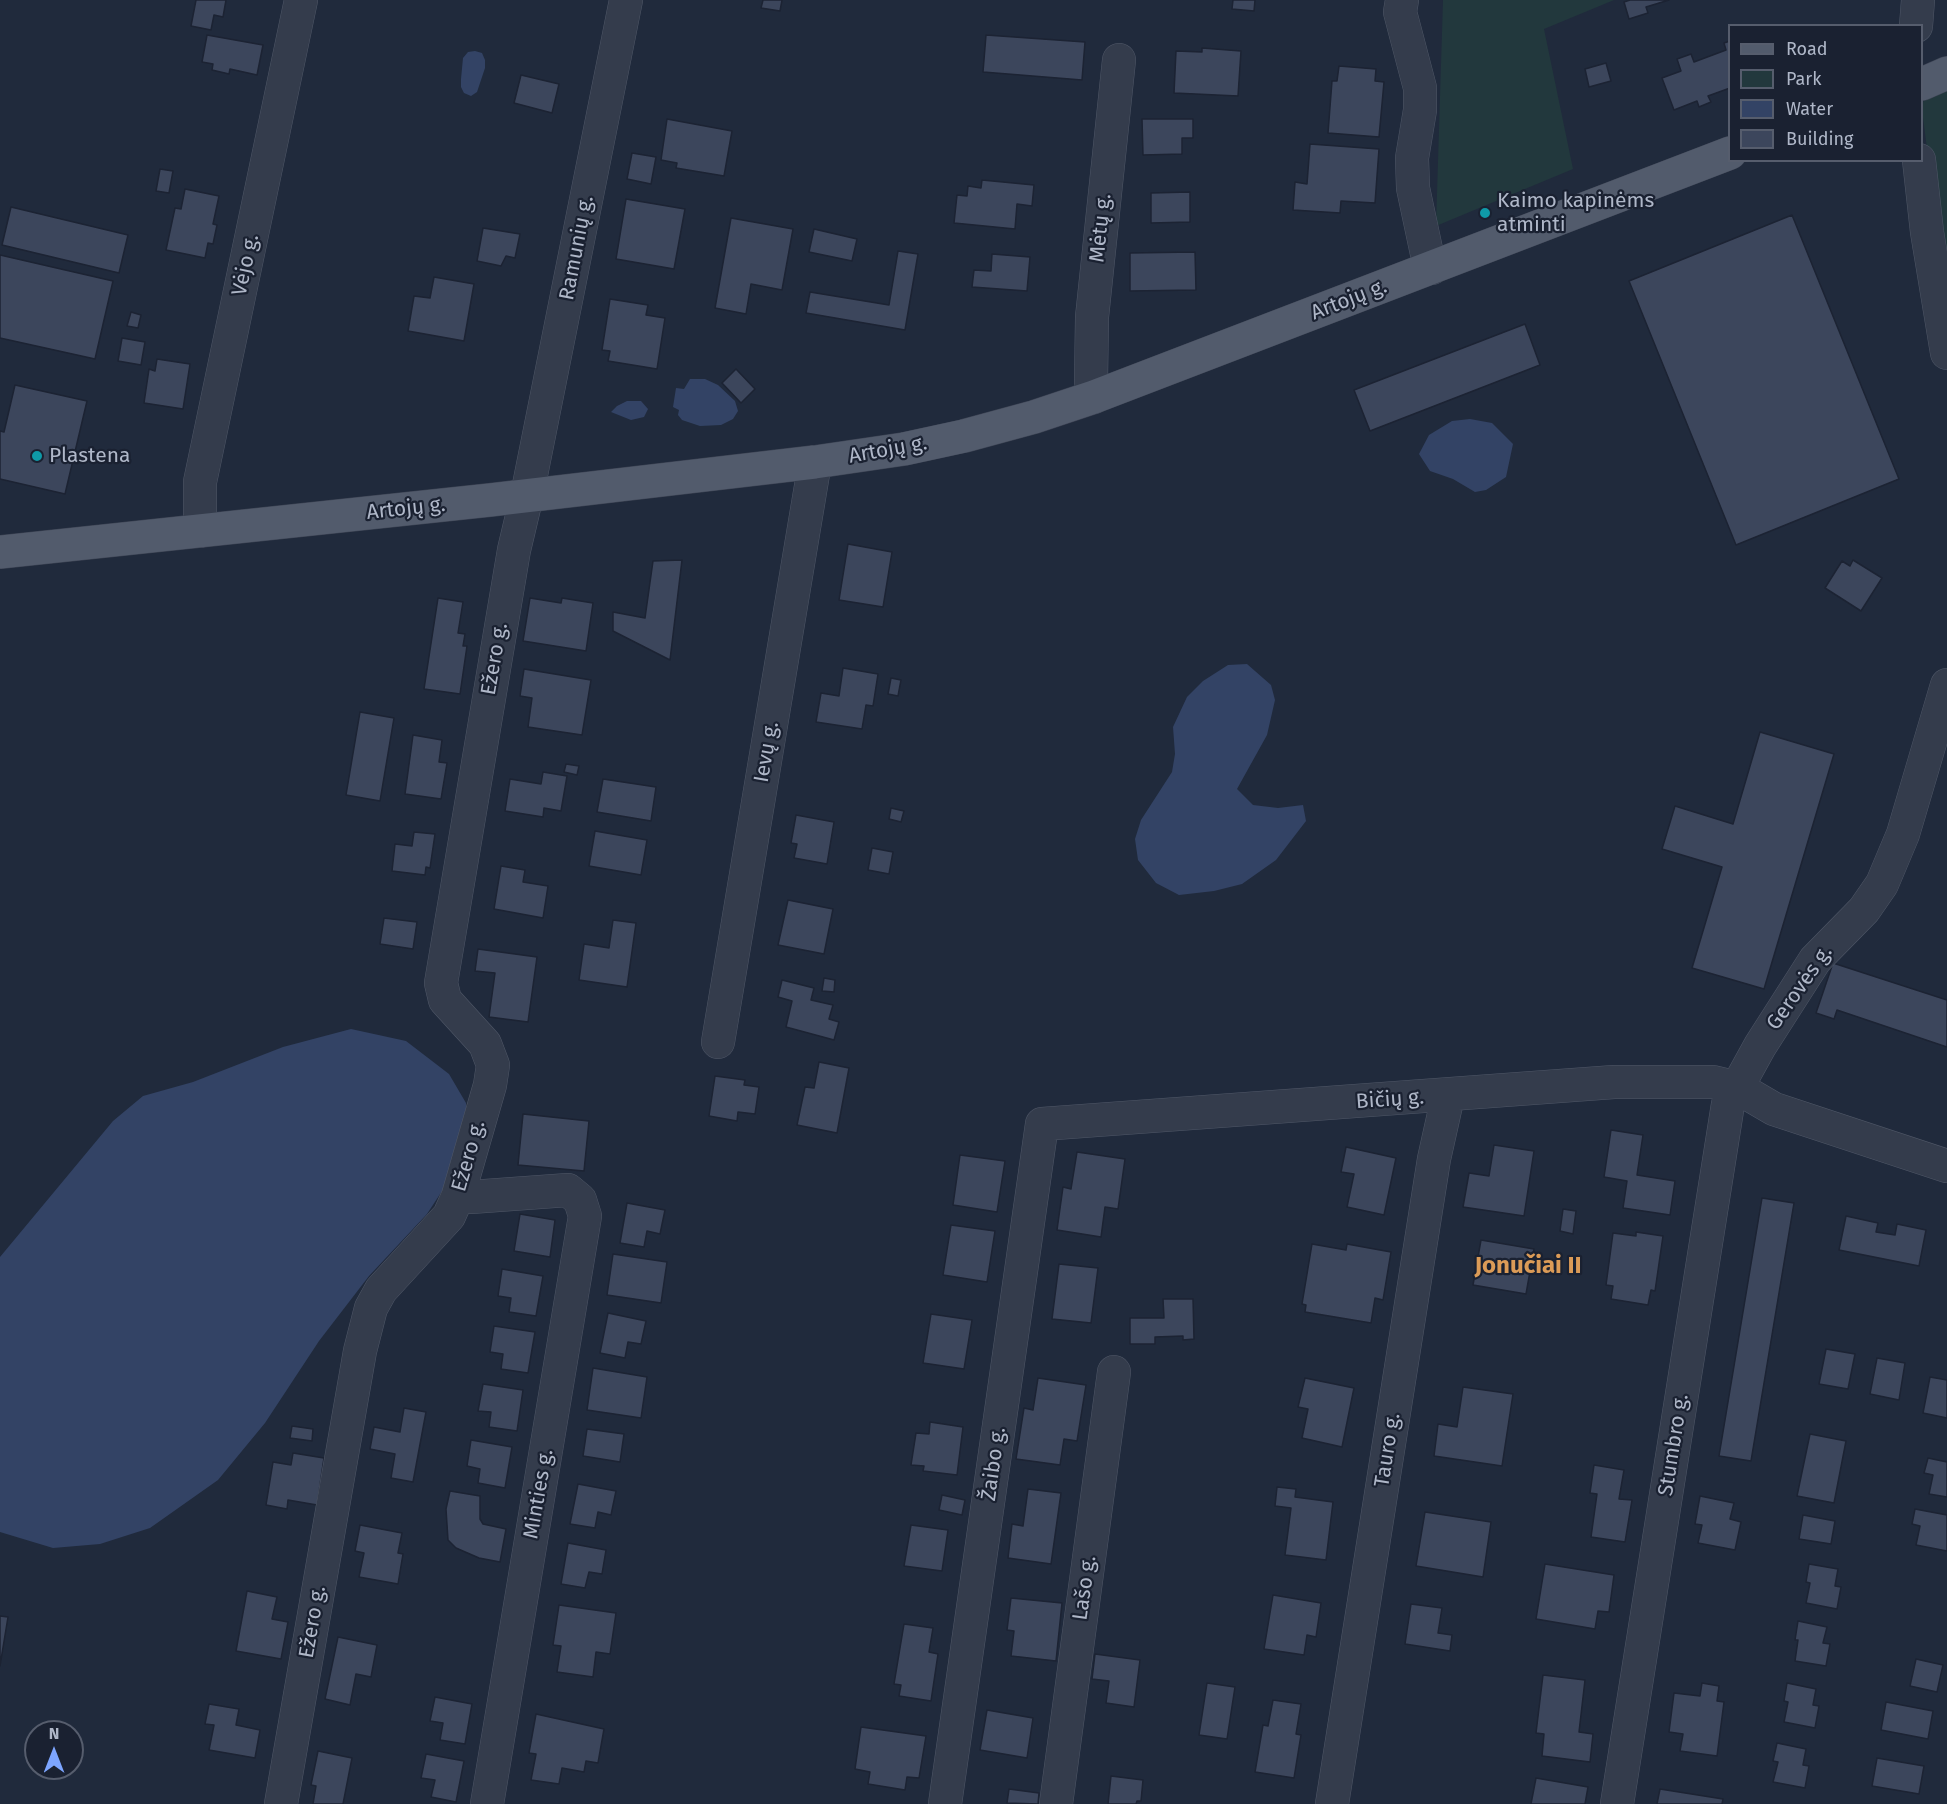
<!DOCTYPE html>
<meta charset="utf-8">
<style>
body{margin:0}
#map{position:relative;width:1947px;height:1804px;overflow:hidden;background:#202a3c;font-family:"Fira Sans",sans-serif}
canvas{display:block}
.legend{position:absolute;left:1728px;top:24px;width:195px;height:138px;box-sizing:border-box;background:#1a2131;border:2px solid #565d6d;margin:0;padding:8px 10px;list-style:none;font-size:18px;color:#afb7c8}
.legend li{display:flex;align-items:center;gap:12px;height:30px}
.legend b{width:30px;border:2px solid #565d6d}
.north{position:absolute;left:24px;top:1720px;width:60px;height:60px;box-sizing:border-box;background:#1a2131;border:2px solid #565d6d;border-radius:50%;rotate:0deg;font-size:16px;font-weight:700;line-height:24px;text-align:center;color:#afb7c8}
.north::after{content:'';display:block;margin:auto;width:21px;height:27px;background:#7da5ff;clip-path:polygon(50% 0,100% 100%,50% 72%,0 100%)}
</style>
<div id="map">
<canvas width="1947" height="1804"></canvas>
<ul class="legend">
<li><b style="height:8px;background:#525b6c"></b>Road</li>
<li><b style="height:16px;background:#22383d"></b>Park</li>
<li><b style="height:16px;background:#334365"></b>Water</li>
<li><b style="height:16px;background:#3c465c"></b>Building</li>
</ul>
<div class="north">N</div>
</div>
<script>
const context = document.querySelector('canvas').getContext('2d');
context.lineJoin = 'round';
function fill(path, color) {
  context.fillStyle = color;
  context.fill(path, 'evenodd');
}
function poly(rows) {
  const path = new Path2D();
  for (const r of rows) {
    path.moveTo(r[0], r[1]);
    for (let i = 2; i < r.length; i += 2) path.lineTo(r[i], r[i + 1]);
  }
  return path;
}
function stroke(path, color, width, dash) {
  context.strokeStyle = color;
  context.lineWidth = width;
  context.lineCap = dash ? 'butt' : 'round';
  context.setLineDash(dash || []);
  context.stroke(path);
}
function label(font, color, halo, rows, align = 'center') {
  context.font = font + ' "Fira Sans",sans-serif';
  context.lineWidth = 4.5;
  context.setLineDash([]);
  context.textBaseline = 'middle';
  context.strokeStyle = halo;
  context.fillStyle = color;
  for (const [text, x, y, turn = 0] of rows) {
    context.save();
    context.translate(x, y);
    context.rotate((+turn || 0) * Math.PI / 180);
    context.textAlign = isNaN(turn) ? turn : align;
    if (halo) context.strokeText(text, 0, 0);
    context.fillText(text, 0, 0);
    context.restore();
  }
}
fill(poly([
 [1443,0,1614,0,1544,29,1573,169,1436,226],
 [1947,80,1947,256,1941,257,1922,110,1924,97]
]), '#22383d');
fill(poly([
 [475,51,482,53,485,60,485,68,477,92,471,96,464,93,461,87,461,79,463,58,468,52],
 [690,379,705,379,718,385,735,401,738,411,733,419,721,425,700,426,682,420,678,415,679,410,673,407,676,388,684,389],
 [627,401,641,401,648,409,644,417,631,420,611,412,617,406],
 [1470,419,1492,423,1513,444,1506,477,1486,490,1475,492,1453,479,1430,471,1419,454,1429,435,1452,421],
 [1247,664,1271,685,1275,700,1267,735,1237,789,1253,805,1278,808,1303,805,1306,821,1276,860,1242,884,1214,891,1179,895,1156,883,1138,860,1135,839,1141,820,1172,772,1175,754,1173,727,1187,697,1203,681,1228,665],
 [351,1029,406,1041,449,1074,466,1103,467,1118,446,1185,427,1214,369,1276,319,1341,265,1423,218,1480,150,1528,100,1544,53,1548,0,1532,0,1257,113,1121,143,1096,193,1082,283,1047]
]), '#334365');
const building = poly([
 [196,0,226,0,223,17,214,15,211,30,191,26,196,0],
 [763,0,782,0,780,11,761,8,763,0],
 [1233,0,1255,0,1254,11,1232,9,1233,0],
 [1630,0,1669,0,1646,7,1648,13,1629,19,1624,2,1630,0],
 [207,35,263,45,257,75,230,69,229,74,212,70,213,64,202,62,207,35],
 [986,35,1085,42,1082,80,983,72,986,35],
 [1730,41,1730,88,1708,96,1711,102,1699,107,1697,101,1674,110,1662,78,1681,71,1677,59,1691,54,1694,62,1726,50,1724,43,1730,41],
 [1202,48,1241,51,1238,96,1174,93,1176,51,1202,52,1202,48],
 [1606,63,1611,81,1589,87,1585,69,1606,63],
 [1339,66,1376,69,1375,81,1384,82,1379,137,1328,133,1332,81,1337,81,1339,66],
 [521,75,559,84,552,113,514,103,521,75],
 [667,119,732,131,724,176,676,168,677,163,661,160,667,119],
 [1142,119,1193,119,1193,138,1182,138,1182,154,1143,155,1142,119],
 [1310,144,1379,149,1375,203,1341,201,1340,213,1293,210,1295,182,1307,184,1310,144],
 [632,153,656,157,651,184,627,179,632,153],
 [160,169,173,171,169,193,156,191,160,169],
 [982,180,1034,185,1032,206,1017,204,1015,229,954,223,957,195,967,196,968,186,981,188,982,180],
 [185,189,219,196,213,224,217,225,213,244,208,243,205,258,166,250,175,208,181,209,185,189],
 [1190,192,1190,222,1151,223,1151,193,1190,192],
 [626,199,685,209,674,269,616,259,626,199],
 [11,207,128,235,119,273,2,245,11,207],
 [1792,215,1899,479,1736,545,1629,281,1792,215],
 [731,218,793,229,782,290,751,284,746,314,715,308,731,218],
 [483,228,520,234,515,258,506,256,501,266,477,261,483,228],
 [814,229,857,239,852,261,809,252,814,229],
 [898,251,918,254,905,330,806,313,810,292,889,305,898,251],
 [1195,252,1196,290,1130,291,1130,253,1195,252],
 [992,254,1030,257,1027,291,972,287,974,270,991,271,992,254],
 [0,255,113,281,95,359,0,338,0,255],
 [434,277,474,284,464,341,408,331,414,296,430,298,434,277],
 [610,299,648,305,646,315,665,318,657,369,608,361,610,351,602,350,610,299],
 [131,312,141,315,138,328,127,326,131,312],
 [1525,324,1540,365,1370,431,1354,390,1525,324],
 [122,338,145,342,141,365,118,361,122,338],
 [157,359,190,364,183,409,144,403,149,369,155,371,157,359],
 [736,369,755,389,741,403,722,383,736,369],
 [15,385,87,401,65,494,0,479,0,431,4,432,15,385],
 [848,544,892,552,883,607,839,600,848,544],
 [682,560,670,660,613,631,613,612,645,618,653,561,682,560],
 [1853,560,1882,578,1861,611,1825,588,1842,561,1850,566,1853,560],
 [438,598,463,602,458,633,465,634,463,646,467,646,460,694,424,689,438,598],
 [530,598,561,603,562,598,593,603,586,651,523,641,530,598],
 [843,668,878,674,873,706,866,705,862,729,816,722,821,693,839,696,843,668],
 [524,669,591,680,582,735,528,727,532,698,520,696,524,669],
 [891,678,901,680,898,696,888,694,891,678],
 [360,712,394,718,380,801,346,795,360,712],
 [1760,732,1834,754,1764,989,1692,968,1722,867,1662,849,1675,806,1733,824,1760,732],
 [413,735,442,740,439,762,447,763,441,799,405,794,413,735],
 [566,764,579,766,577,775,564,772,566,764],
 [543,772,567,776,561,811,544,808,543,817,505,811,510,779,541,784,543,772],
 [603,779,656,787,651,821,597,812,603,779],
 [891,808,904,811,901,822,889,819,891,808],
 [796,815,834,822,827,864,794,858,797,844,791,843,796,815],
 [595,831,647,840,641,875,589,866,595,831],
 [414,832,435,834,430,868,426,867,425,875,392,871,395,844,412,846,414,832],
 [872,848,893,852,889,874,868,870,872,848],
 [501,866,525,870,523,882,548,886,543,918,494,909,501,866],
 [788,900,833,909,824,954,778,945,788,900],
 [384,918,417,922,413,949,380,944,384,918],
 [613,920,636,923,627,987,579,980,584,944,609,948,613,920],
 [478,949,537,957,528,1022,489,1017,495,973,475,971,478,949],
 [1833,963,1947,1000,1947,1047,1837,1010,1834,1019,1816,1013,1833,963],
 [824,978,835,980,834,992,822,991,824,978],
 [782,980,814,988,811,1000,833,1005,829,1019,839,1022,834,1040,786,1027,792,1001,778,997,782,980],
 [819,1062,849,1068,837,1133,797,1125,805,1087,814,1088,819,1062],
 [715,1076,745,1080,744,1085,759,1087,755,1114,738,1112,737,1121,709,1116,715,1076],
 [523,1114,589,1121,584,1171,518,1165,523,1114],
 [1611,1130,1643,1135,1637,1175,1675,1181,1670,1215,1623,1208,1627,1181,1604,1177,1611,1130],
 [1494,1145,1534,1151,1524,1216,1463,1207,1469,1173,1489,1176,1494,1145],
 [1346,1147,1396,1158,1384,1215,1347,1207,1354,1174,1341,1172,1346,1147],
 [1077,1152,1125,1159,1118,1209,1105,1207,1101,1237,1057,1230,1063,1187,1071,1189,1077,1152],
 [960,1155,1005,1161,997,1212,953,1205,960,1155],
 [1762,1198,1794,1203,1751,1461,1719,1456,1762,1198],
 [627,1203,665,1210,660,1234,647,1231,644,1247,620,1243,627,1203],
 [1563,1209,1576,1211,1573,1234,1560,1231,1563,1209],
 [520,1214,555,1220,550,1257,514,1251,520,1214],
 [1846,1216,1878,1223,1876,1232,1895,1235,1897,1224,1926,1230,1919,1266,1839,1250,1846,1216],
 [951,1225,995,1231,987,1282,943,1275,951,1225],
 [1636,1232,1663,1236,1655,1291,1651,1290,1648,1305,1611,1299,1613,1286,1606,1285,1613,1233,1636,1236,1636,1232],
 [1481,1240,1534,1249,1526,1294,1473,1285,1481,1240],
 [1312,1244,1346,1250,1347,1244,1391,1252,1383,1300,1375,1298,1371,1323,1305,1312,1306,1305,1302,1304,1312,1244],
 [613,1254,667,1262,661,1303,607,1295,613,1254],
 [1059,1264,1098,1268,1091,1323,1052,1319,1059,1264],
 [502,1269,543,1276,536,1316,509,1312,511,1298,498,1296,502,1269],
 [1163,1299,1193,1299,1194,1339,1183,1340,1183,1336,1155,1337,1155,1344,1130,1344,1130,1318,1164,1318,1163,1299],
 [608,1313,646,1321,641,1344,628,1342,625,1358,600,1353,608,1313],
 [931,1314,972,1320,964,1369,923,1363,931,1314],
 [494,1326,535,1332,528,1373,501,1369,503,1354,490,1352,494,1326],
 [1826,1349,1855,1354,1848,1389,1819,1384,1826,1349],
 [1877,1358,1905,1363,1899,1400,1870,1394,1877,1358],
 [593,1368,647,1377,641,1418,587,1410,593,1368],
 [1930,1377,1947,1380,1947,1418,1923,1413,1930,1377],
 [1038,1378,1086,1385,1077,1441,1064,1439,1060,1465,1016,1459,1024,1408,1033,1410,1038,1378],
 [1305,1378,1354,1388,1342,1447,1302,1438,1308,1409,1298,1407,1305,1378],
 [483,1384,523,1390,517,1431,489,1427,491,1412,478,1411,483,1384],
 [1463,1387,1513,1394,1502,1466,1434,1456,1438,1424,1457,1427,1463,1387],
 [404,1408,426,1412,413,1482,391,1478,395,1454,370,1449,374,1427,400,1432,404,1408],
 [930,1422,963,1427,957,1475,923,1471,924,1466,911,1465,916,1433,929,1434,930,1422],
 [292,1426,313,1429,312,1441,290,1438,292,1426],
 [587,1429,624,1434,620,1462,583,1456,587,1429],
 [1810,1434,1846,1441,1834,1503,1797,1496,1810,1434],
 [471,1440,512,1447,505,1488,478,1483,480,1469,467,1466,471,1440],
 [293,1453,324,1458,317,1505,288,1500,287,1509,266,1505,273,1462,291,1465,293,1453],
 [1928,1458,1947,1462,1947,1497,1929,1494,1933,1475,1924,1473,1928,1458],
 [1594,1465,1624,1470,1619,1499,1632,1500,1625,1542,1591,1537,1597,1494,1590,1493,1594,1465],
 [578,1484,616,1491,611,1515,598,1512,595,1528,570,1524,578,1484],
 [1277,1487,1296,1489,1295,1497,1333,1502,1326,1560,1285,1555,1291,1508,1275,1506,1277,1487],
 [1028,1489,1061,1493,1051,1564,1008,1558,1012,1524,1023,1526,1028,1489],
 [450,1491,480,1496,480,1519,483,1524,506,1529,500,1562,479,1558,456,1548,448,1540,446,1509,450,1491],
 [942,1495,965,1500,962,1515,939,1510,942,1495],
 [1700,1496,1734,1503,1730,1519,1741,1522,1735,1550,1698,1543,1702,1525,1695,1524,1700,1496],
 [1915,1509,1947,1515,1947,1551,1916,1545,1920,1526,1912,1524,1915,1509],
 [1425,1512,1491,1522,1483,1577,1416,1566,1425,1512],
 [1803,1515,1835,1521,1831,1544,1799,1539,1803,1515],
 [360,1525,402,1533,398,1553,403,1554,398,1584,359,1577,364,1553,355,1551,360,1525],
 [911,1525,948,1530,942,1571,904,1566,911,1525],
 [568,1543,606,1550,602,1574,589,1572,585,1588,561,1584,568,1543],
 [1545,1564,1614,1575,1609,1612,1598,1611,1595,1629,1536,1619,1545,1564],
 [1809,1564,1838,1569,1835,1586,1841,1587,1837,1609,1806,1603,1810,1583,1806,1582,1809,1564],
 [247,1591,277,1597,272,1619,288,1622,281,1659,236,1651,247,1591],
 [1273,1595,1321,1603,1316,1637,1307,1635,1304,1655,1264,1649,1273,1595],
 [1011,1598,1062,1603,1056,1661,1011,1656,1014,1631,1007,1630,1011,1598],
 [1411,1604,1442,1608,1438,1633,1452,1635,1450,1651,1405,1644,1411,1604],
 [559,1605,616,1613,610,1654,596,1652,593,1677,557,1672,561,1646,553,1645,559,1605],
 [0,1616,8,1617,0,1666,0,1616],
 [1798,1621,1827,1627,1823,1643,1830,1644,1826,1666,1795,1661,1798,1640,1795,1640,1798,1621],
 [904,1624,933,1628,929,1652,938,1654,931,1701,899,1696,901,1685,894,1684,904,1624],
 [338,1637,377,1645,371,1677,356,1674,350,1705,325,1699,338,1637],
 [1095,1654,1140,1660,1134,1707,1106,1703,1109,1681,1092,1679,1095,1654],
 [1916,1659,1943,1665,1937,1692,1910,1686,1916,1659],
 [1543,1675,1585,1680,1579,1732,1593,1734,1590,1762,1542,1756,1544,1734,1536,1733,1543,1675],
 [1207,1683,1235,1687,1227,1739,1199,1735,1207,1683],
 [1702,1683,1719,1686,1717,1701,1724,1702,1717,1756,1680,1751,1683,1734,1669,1732,1674,1693,1700,1696,1702,1683],
 [1787,1683,1816,1689,1813,1705,1819,1706,1815,1728,1784,1722,1788,1702,1784,1701,1787,1683],
 [435,1697,472,1704,465,1744,440,1740,443,1723,430,1721,435,1697],
 [1273,1700,1301,1704,1296,1734,1301,1735,1294,1778,1255,1772,1263,1725,1268,1726,1273,1700],
 [1886,1702,1933,1711,1928,1739,1881,1730,1886,1702],
 [209,1704,239,1709,236,1725,260,1730,255,1758,209,1750,214,1725,205,1724,209,1704],
 [987,1710,1033,1718,1027,1758,980,1750,987,1710],
 [536,1714,604,1729,598,1763,586,1761,584,1772,562,1768,559,1784,531,1780,536,1754,529,1753,536,1714],
 [861,1727,926,1736,919,1778,907,1777,905,1790,868,1784,870,1772,855,1769,861,1727],
 [1777,1743,1806,1749,1803,1765,1809,1766,1805,1788,1773,1782,1778,1762,1773,1761,1777,1743],
 [318,1751,352,1758,343,1804,313,1804,316,1786,311,1785,318,1751],
 [426,1754,464,1761,456,1802,431,1797,435,1780,421,1778,426,1754],
 [1877,1758,1924,1766,1919,1794,1872,1786,1877,1758],
 [1111,1776,1143,1780,1141,1801,1137,1801,1136,1804,1108,1804,1111,1776],
 [1536,1778,1588,1787,1585,1804,1531,1804,1536,1778],
 [1009,1789,1039,1793,1038,1804,1007,1803,1009,1789],
 [1660,1789,1723,1799,1722,1804,1657,1804,1660,1789]
]);
fill(building, '#3c465c');
stroke(building, '#1c2333', 1.5);
const minor = poly([
 [1402,0,1400,12,1420,88,1420,110,1412,158,1413,188,1427,254,1432,268],
 [1916,26,1918,0],
 [1919,160,1927,232,1947,353],
 [1094,397,1091,381,1092,317,1119,60],
 [200,531,200,482,301,0],
 [718,1042,815,462],
 [458,1196,471,1197,568,1190,580,1200,585,1216,487,1804],
 [281,1804,360,1351,371,1308,381,1290,449,1216,458,1196,490,1085,493,1065,485,1044,445,1000,441,983,514,550,527,495,626,0],
 [945,1804,1042,1124,1614,1082,1713,1082,1738,1088,1774,1109,1947,1166],
 [1056,1804,1114,1372],
 [1332,1804,1434,1159,1448,1096],
 [1617,1804,1728,1104,1760,1046,1815,960,1864,910,1882,884,1903,834,1947,685]
]);
const major = poly([
 [1922,84,1947,73],
 [0,552,490,500,815,462,904,449,964,436,1034,417,1094,397,1730,153]
]);
stroke(minor, '#4f5767', 34);
stroke(major, '#3e4555', 34);
stroke(minor, '#343c4c', 33);
stroke(major, '#525b6c', 33);
for (const [x, y, r, color] of [
 [1485,213,6,"#0f9aa8"],
 [37,456,6,"#0f9aa8"]
]) {
  const dot = new Path2D();
  dot.arc(x, y, r, 0, 2 * Math.PI);
  context.fillStyle = color;
  context.fill(dot);
  stroke(dot, '#1a2131', 2);
}
label('21px', '#afb7c8', '#1a2131', [
 ["Kaimo kapinėms",1497,201],
 ["atminti",1497,225],
 ["Plastena",49,456]
], 'left');
label('21px', '#afb7c8', '#1a2131', [
 ["Mėtų g.",1101,228,-84],
 ["Ramunių g.",577,248,-79],
 ["Vėjo g.",246,265,-78],
 ["Artojų g.",1349,300,-21],
 ["Artojų g.",888,450,-10],
 ["Artojų g.",406,509,-6],
 ["Ežero g.",495,659,-80],
 ["Ievų g.",767,752,-80],
 ["Gerovės g.",1800,988,-55],
 ["Bičių g.",1390,1100,-4],
 ["Ežero g.",469,1156,-74],
 ["Stumbro g.",1674,1445,-81],
 ["Tauro g.",1388,1450,-81],
 ["Žaibo g.",994,1464,-82],
 ["Minties g.",539,1494,-80],
 ["Lašo g.",1085,1588,-82],
 ["Ežero g.",313,1622,-80]
]);
label('bold 24px', '#db9b57', '#1a2131', [
 ["Jonučiai II",1528,1266]
]);
</script>
